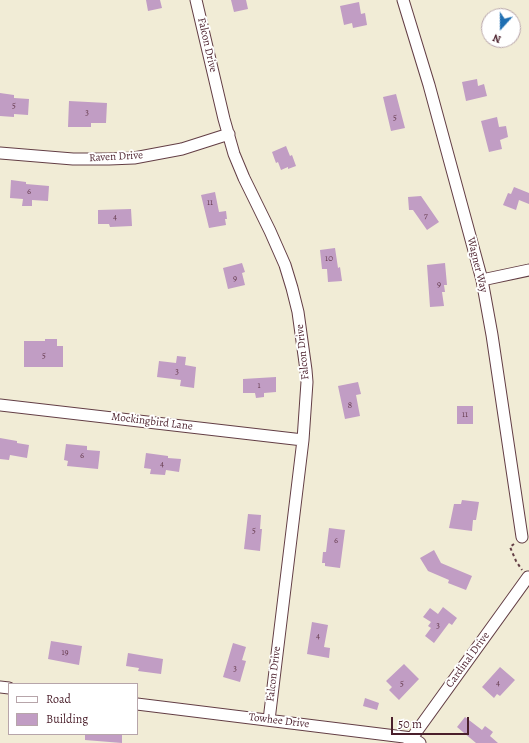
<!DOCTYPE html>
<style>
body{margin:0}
#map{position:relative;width:529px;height:743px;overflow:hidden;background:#f1ecd6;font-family:Alegreya,serif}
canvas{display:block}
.legend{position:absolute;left:8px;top:683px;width:130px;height:52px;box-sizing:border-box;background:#fff;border:1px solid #b7a5aa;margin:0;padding:5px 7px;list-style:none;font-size:12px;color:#4a1f2b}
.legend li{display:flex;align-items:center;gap:8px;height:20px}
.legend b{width:20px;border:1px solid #b7a5aa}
.north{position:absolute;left:481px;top:8px;width:40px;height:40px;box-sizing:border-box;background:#fff;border:1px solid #b7a5aa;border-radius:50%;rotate:201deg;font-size:11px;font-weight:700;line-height:16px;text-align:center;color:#4a1f2b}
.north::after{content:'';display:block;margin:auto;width:14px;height:18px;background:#1f6fb2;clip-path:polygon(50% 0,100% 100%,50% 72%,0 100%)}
.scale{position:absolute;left:391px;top:717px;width:78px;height:18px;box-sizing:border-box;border:2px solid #4a1f2b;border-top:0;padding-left:5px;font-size:12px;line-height:14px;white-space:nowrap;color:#4a1f2b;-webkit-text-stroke:3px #fff;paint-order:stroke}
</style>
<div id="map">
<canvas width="529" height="743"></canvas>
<ul class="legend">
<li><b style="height:5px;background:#fff"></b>Road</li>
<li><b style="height:11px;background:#c19dc4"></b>Building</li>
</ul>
<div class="north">N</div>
<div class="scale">50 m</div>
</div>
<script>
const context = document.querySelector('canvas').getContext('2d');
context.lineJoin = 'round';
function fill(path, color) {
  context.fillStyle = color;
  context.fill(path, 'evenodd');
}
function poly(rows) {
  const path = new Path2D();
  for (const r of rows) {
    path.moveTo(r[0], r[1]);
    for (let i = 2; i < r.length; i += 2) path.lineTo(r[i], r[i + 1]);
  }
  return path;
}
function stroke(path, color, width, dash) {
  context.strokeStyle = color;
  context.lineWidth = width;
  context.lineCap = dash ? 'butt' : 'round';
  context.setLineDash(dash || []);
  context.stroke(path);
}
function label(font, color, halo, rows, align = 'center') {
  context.font = font + ' Alegreya,serif';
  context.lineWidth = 4;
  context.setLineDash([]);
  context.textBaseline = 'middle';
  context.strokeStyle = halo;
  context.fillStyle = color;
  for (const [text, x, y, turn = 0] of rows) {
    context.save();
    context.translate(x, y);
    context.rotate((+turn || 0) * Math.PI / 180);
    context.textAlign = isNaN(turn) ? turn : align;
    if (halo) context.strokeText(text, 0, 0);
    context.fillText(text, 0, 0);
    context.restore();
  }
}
fill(poly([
 [146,0,160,0,162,8,148,11],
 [231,0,246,0,248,9,234,12],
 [359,2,361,14,365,13,367,25,353,28,352,23,344,25,340,6],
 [477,79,478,86,484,84,487,96,466,101,462,82],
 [0,93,14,95,14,98,29,99,28,115,14,114,14,117,0,116],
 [396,94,405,128,391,131,383,97],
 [69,101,107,103,106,123,91,123,91,127,68,127],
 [497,117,499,127,506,126,508,137,500,140,502,149,489,152,481,121],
 [286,146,290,156,292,155,296,166,288,169,288,167,281,170,278,162,276,163,272,152],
 [11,180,26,182,26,184,49,186,48,201,32,200,32,206,22,206,23,199,10,198],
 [514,187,529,193,529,204,519,200,516,210,503,205,508,193,511,194],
 [215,192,219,212,226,211,227,219,225,219,226,225,209,228,201,195],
 [421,196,439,222,427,230,413,210,409,210,408,197],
 [131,209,132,226,110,227,109,224,98,224,98,210],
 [335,248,338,268,340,267,342,281,328,282,327,269,322,269,320,250],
 [242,263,245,272,242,273,245,285,228,289,223,268],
 [445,263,447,285,444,285,445,292,442,292,444,306,430,307,427,265],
 [45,339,57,339,57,346,63,346,63,367,24,367,24,341,45,341],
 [177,356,186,357,185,365,196,367,194,388,180,386,181,380,157,377,159,361,176,363],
 [276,377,276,392,264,393,264,397,256,398,255,393,243,393,243,379],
 [358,382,361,394,356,395,360,416,345,419,338,386],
 [457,406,473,406,473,424,457,424],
 [0,438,17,441,17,443,29,445,27,458,10,455,9,460,0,459],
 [66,444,87,446,87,450,100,451,98,469,67,466,68,461,64,460],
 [146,453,168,456,168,458,181,459,179,472,166,470,165,475,150,474,151,469,144,468],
 [462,500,479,502,476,520,473,520,472,531,449,528,454,504,461,504],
 [248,514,261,515,260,529,262,529,260,551,244,549],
 [329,528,345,530,340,568,325,566,325,563,322,563,323,552,326,552],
 [434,550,441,563,472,576,466,590,448,583,449,580,428,571,420,558],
 [443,607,457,618,452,625,449,623,434,643,425,636,431,628,428,626,431,622,423,617,430,608,438,614],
 [312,622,328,625,324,647,330,648,329,658,307,654],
 [51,641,82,646,79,665,48,659],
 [233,643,246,647,242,660,246,661,240,682,223,677],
 [128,653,163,659,161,674,138,671,139,668,126,666],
 [404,664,419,679,399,700,389,690,392,687,386,681],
 [500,667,515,680,500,696,497,694,494,698,482,687],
 [365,698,379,703,377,710,363,706],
 [465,717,482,730,485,726,493,732,490,736,498,743,476,743,457,727],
 [85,734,122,734,122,743,85,740]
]), '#c19dc4');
const street = poly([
 [196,0,224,119,234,154,244,178,270,231,285,265,292,288,298,312,306,370,307,382,303,440,269,720],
 [403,0,429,85,482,280,492,335,522,537],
 [0,153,73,159,109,159,134,158,182,149,229,134],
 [482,280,529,270],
 [0,405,303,440],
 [0,687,9,688],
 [137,704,412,738,420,743],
 [409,742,528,577,529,578]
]);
stroke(street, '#633e45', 13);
stroke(poly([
 [514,544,510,547,516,561,522,570]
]), '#633e45', 2, [3, 3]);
stroke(street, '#fff', 11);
label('9px', '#683e51', null, [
 ["5",14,106],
 ["3",87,113],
 ["5",395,118],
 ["6",29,192],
 ["11",210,203],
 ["7",426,216],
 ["4",115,217],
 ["10",329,259],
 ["9",235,279],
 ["9",439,285],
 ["5",44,356],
 ["3",177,372],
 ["1",259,386],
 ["8",350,406],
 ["11",465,415],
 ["6",82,456],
 ["4",162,464],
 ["5",254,531],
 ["6",336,541],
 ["3",438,626],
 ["4",318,636],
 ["19",65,653],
 ["3",235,669],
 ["4",498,683],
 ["5",402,684]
]);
label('11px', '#4a1f2b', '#fff', [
 ["Falcon Drive",207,45,77],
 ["Raven Drive",116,157,-3],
 ["Wagner Way",477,265,76],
 ["Falcon Drive",303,352,-96],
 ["Mockingbird Lane",152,422,7],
 ["Cardinal Drive",468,660,-54],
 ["Falcon Drive",274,674,-83],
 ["Towhee Drive",279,721,7]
]);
</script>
